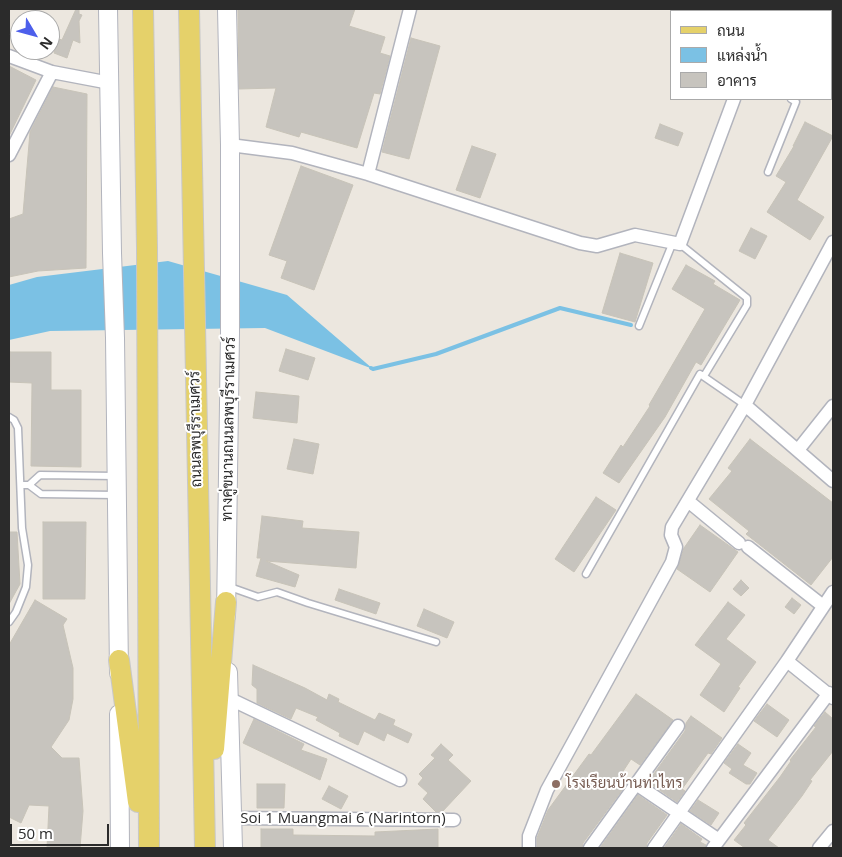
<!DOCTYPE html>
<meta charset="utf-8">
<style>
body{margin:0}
#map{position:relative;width:842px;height:857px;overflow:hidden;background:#ece7df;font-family:"Open Sans",Sarabun,sans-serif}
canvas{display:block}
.frame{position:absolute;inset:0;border:10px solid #2b2b2b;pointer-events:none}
.legend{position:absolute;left:670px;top:10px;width:162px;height:90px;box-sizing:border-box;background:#fff;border:1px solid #aaa;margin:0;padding:6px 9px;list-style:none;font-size:15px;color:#2b2b2b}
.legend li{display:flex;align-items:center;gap:10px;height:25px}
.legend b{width:25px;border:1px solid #aaa}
.north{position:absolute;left:10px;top:10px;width:50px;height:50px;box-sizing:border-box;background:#fff;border:1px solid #aaa;border-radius:50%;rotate:127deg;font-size:14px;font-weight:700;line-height:20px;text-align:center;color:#2b2b2b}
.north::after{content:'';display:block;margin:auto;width:18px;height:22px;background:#4d5feb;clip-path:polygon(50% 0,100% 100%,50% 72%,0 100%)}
.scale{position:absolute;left:10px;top:824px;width:99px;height:22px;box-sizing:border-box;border:2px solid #2b2b2b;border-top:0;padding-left:6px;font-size:15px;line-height:18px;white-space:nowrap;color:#2b2b2b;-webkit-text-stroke:4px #fff;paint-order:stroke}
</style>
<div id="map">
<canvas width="842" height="857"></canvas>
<div class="frame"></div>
<ul class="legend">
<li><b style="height:6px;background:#e5d16a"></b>ถนน</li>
<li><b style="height:14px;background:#7bc1e4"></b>แหล่งน้ำ</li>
<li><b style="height:14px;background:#c7c4be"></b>อาคาร</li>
</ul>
<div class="north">N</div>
<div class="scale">50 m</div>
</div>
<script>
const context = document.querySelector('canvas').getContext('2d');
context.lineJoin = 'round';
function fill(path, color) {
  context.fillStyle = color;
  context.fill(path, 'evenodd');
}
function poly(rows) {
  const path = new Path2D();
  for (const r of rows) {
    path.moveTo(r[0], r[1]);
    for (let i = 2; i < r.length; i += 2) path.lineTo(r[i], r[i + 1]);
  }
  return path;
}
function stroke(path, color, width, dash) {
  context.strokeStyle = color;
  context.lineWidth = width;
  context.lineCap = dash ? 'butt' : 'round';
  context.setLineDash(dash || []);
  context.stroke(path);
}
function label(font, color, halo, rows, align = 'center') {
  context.font = font + ' "Open Sans",Sarabun,sans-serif';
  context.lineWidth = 4;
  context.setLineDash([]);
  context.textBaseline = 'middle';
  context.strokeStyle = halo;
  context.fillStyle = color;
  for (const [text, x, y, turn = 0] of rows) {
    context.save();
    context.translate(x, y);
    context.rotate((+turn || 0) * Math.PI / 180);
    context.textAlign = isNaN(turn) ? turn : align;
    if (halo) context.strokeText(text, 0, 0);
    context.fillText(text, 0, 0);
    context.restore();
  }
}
fill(poly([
 [168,261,287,295,373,369,265,328,50,331,9,340,9,285,37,277]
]), '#7bc1e4');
stroke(poly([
 [371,368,373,369,436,354,560,308,631,325]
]), '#7bc1e4', 4);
const building = poly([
 [76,9,79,9,79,14,82,15,79,21,80,43,73,40,67,58,54,53,59,39,62,40,76,9],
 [238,9,355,9,349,26,385,37,380,53,390,56,380,94,374,93,357,148,301,132,299,137,266,127,276,88,239,89,238,9],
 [411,38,440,46,409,159,382,152,411,38],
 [9,66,36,80,9,136,9,66],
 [53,87,87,94,86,268,38,271,9,277,9,219,23,214,30,132,53,87],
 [805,122,833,136,797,200,824,217,810,240,767,212,786,182,776,176,794,146,793,146,805,122],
 [660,124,683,133,678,146,655,138,660,124],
 [472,146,496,154,480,198,456,190,472,146],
 [301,166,353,185,314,290,281,278,287,261,269,255,301,166],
 [751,228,767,236,755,259,739,251,751,228],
 [620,253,653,263,635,322,602,313,620,253],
 [686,265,715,281,713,284,740,300,701,365,696,362,665,417,619,483,603,473,621,445,623,447,650,406,649,405,705,309,672,289,686,265],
 [286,349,315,358,308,380,279,371,286,349],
 [10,352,51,352,51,390,81,390,81,467,31,466,32,383,9,382,10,352],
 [256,392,299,396,297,423,253,418,256,392],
 [294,439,319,444,313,474,287,469,294,439],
 [750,439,833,503,833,557,811,585,746,534,749,531,709,499,732,471,728,468,750,439],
 [596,497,616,510,574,572,555,559,596,497],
 [262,516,303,521,302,528,359,532,356,568,266,561,299,575,295,587,256,576,261,558,257,558,262,516],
 [43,522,86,522,85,599,43,599,43,522],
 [700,525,738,552,710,592,677,569,684,548,700,525],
 [9,532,17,532,20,584,9,604,9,532],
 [741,580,749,588,741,596,733,589,741,580],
 [339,589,380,603,376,614,335,600,339,589],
 [792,598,801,605,794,614,785,607,792,598],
 [35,600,67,619,63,625,73,668,73,699,69,720,51,747,62,758,79,758,83,811,80,848,47,848,49,806,29,805,21,823,9,817,9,645,35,600],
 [728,602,745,615,726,639,756,662,738,687,740,688,724,712,700,695,721,664,695,645,728,602],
 [424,609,454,622,447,638,417,626,424,609],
 [253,665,305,688,327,700,329,694,339,699,338,702,375,720,379,713,395,720,393,725,412,734,408,743,387,733,384,741,364,731,358,745,339,736,340,733,316,720,318,717,296,708,291,719,257,703,257,689,252,685,253,665],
 [636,694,673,720,640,765,631,759,620,776,628,782,583,843,582,848,537,848,537,838,548,810,589,754,591,755,636,694],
 [767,704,789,720,777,737,754,721,767,704],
 [825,712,833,719,833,751,810,780,812,781,802,796,768,840,779,848,745,848,734,840,746,825,744,823,780,777,791,761,790,760,816,727,814,726,825,712],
 [691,716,722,738,711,754,708,753,682,789,685,791,677,802,648,782,685,731,686,723,691,716],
 [254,719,304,744,301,750,327,759,320,780,243,743,254,719],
 [441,744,453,755,448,760,471,781,442,812,436,812,423,799,428,793,418,784,423,778,419,774,435,758,431,755,441,744],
 [738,744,751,753,743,765,757,773,750,784,746,784,729,773,732,769,724,763,738,744],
 [257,784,285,784,284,808,257,808,257,784],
 [329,786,348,796,341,809,322,799,329,786],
 [638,795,667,815,647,843,646,848,600,848,638,795],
 [698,800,719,813,711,825,690,811,698,800],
 [681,824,702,839,700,842,706,845,705,848,664,848,681,824],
 [261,829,293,829,293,835,375,836,375,832,438,829,438,848,261,848,261,829]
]);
fill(building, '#c7c4be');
stroke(building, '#c7c3b8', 1);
const service = poly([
 [768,172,796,102,791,99],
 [680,244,747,298,747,305,704,376],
 [639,326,673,242],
 [9,417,14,420,18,428,22,528,28,565,26,587,16,612,9,622],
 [21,485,29,485,40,475,116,476],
 [29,485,41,494,116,495],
 [586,574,700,374,745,405],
 [227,586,258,597,277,592,308,603,436,642]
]);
const minor = poly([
 [767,11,768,9],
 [9,56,52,72,110,83],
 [230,145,292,153,368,174,580,243,597,246,635,235,680,244,734,99],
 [9,155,52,72],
 [368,174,410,9],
 [745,405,833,481],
 [798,450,833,406],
 [688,501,739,543],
 [748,547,823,606],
 [787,661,833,698],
 [228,698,400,780],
 [636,784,719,840],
 [232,818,454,820],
 [529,848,529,836,547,790,672,562,676,547,671,535,672,527,745,405,833,242],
 [590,848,678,726],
 [654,848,787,661,833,592],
 [713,848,829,693],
 [819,848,833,831]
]);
const secondary = poly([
 [108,9,112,253,115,338,119,673],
 [226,616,230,333,230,145,227,9],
 [228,672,233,848],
 [119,714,120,848]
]);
const primary = poly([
 [143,9,147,248,149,848],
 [189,9,205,848],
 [119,660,138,802],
 [214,749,226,602]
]);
stroke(service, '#b2b4bd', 9);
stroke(minor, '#b2b4bd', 15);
stroke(secondary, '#b2b4bd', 20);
stroke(primary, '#c8c8c8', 22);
stroke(service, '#fff', 6);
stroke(minor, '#fff', 12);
stroke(secondary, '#fff', 18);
stroke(primary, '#e5d16a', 20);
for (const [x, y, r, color] of [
 [556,784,5,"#8d6e63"]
]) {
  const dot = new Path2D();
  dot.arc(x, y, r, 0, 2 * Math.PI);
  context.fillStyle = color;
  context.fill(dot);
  stroke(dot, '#fff', 2);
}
label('15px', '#2b2b2b', '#fff', [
 ["ถนนลพบุรีราเมศวร์",196,429,-91],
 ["ทางคู่ขนานถนนลพบุรีราเมศวร์",229,429,-89],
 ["Soi 1 Muangmai 6 (Narintorn)",343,819]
]);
label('15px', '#785e54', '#fff', [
 ["โรงเรียนบ้านท่าไทร",566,784]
], 'left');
</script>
